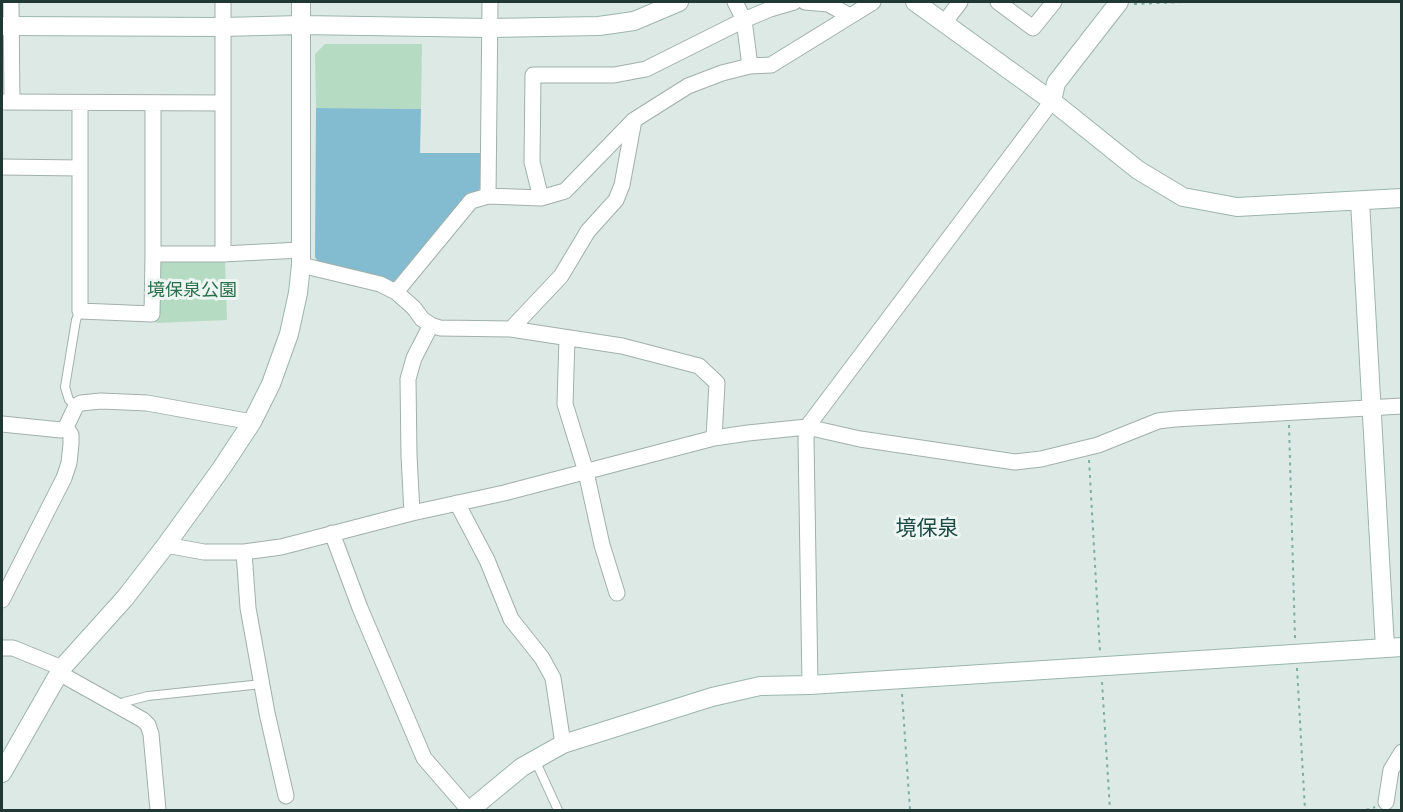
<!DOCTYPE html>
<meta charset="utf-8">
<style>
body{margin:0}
#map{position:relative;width:1403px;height:812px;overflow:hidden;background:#dde9e5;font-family:Manrope,sans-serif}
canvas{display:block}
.frame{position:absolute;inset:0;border:3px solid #1f3834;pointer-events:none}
</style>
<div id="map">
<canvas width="1403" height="812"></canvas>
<div class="frame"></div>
</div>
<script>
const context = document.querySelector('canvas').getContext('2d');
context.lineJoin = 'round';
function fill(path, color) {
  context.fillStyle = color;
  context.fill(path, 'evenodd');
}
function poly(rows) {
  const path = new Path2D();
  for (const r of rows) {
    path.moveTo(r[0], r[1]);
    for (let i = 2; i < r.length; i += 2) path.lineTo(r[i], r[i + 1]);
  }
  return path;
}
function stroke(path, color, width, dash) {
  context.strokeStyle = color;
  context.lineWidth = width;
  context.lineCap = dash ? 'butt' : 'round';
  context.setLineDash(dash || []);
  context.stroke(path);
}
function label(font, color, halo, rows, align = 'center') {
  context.font = font + ' Manrope,"Noto Sans JP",sans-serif';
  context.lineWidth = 6;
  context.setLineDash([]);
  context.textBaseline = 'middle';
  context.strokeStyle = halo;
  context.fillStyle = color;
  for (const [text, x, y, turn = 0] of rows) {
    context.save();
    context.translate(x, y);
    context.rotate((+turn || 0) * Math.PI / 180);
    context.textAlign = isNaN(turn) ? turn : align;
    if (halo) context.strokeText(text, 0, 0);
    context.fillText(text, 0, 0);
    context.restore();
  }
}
fill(poly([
 [325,44,422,44,421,109,316,108,315,54],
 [162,260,225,261,227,320,156,323,157,265]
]), '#b5dbc3');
fill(poly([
 [316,108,421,109,420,153,483,153,482,186,477,192,469,193,399,278,391,283,320,265,315,257]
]), '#83bcd0');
const lane = poly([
 [76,406,69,400,65,387,76,320,80,311],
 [118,705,124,702,148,696,262,684],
 [535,760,558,810]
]);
const street = poly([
 [11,2,12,101],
 [735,2,744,20,750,66],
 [805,2,828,4,850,16],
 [998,2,1033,28,1054,2],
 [944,23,960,2],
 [2,102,223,103],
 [80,103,80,311,152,314,153,254,223,254,300,250],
 [2,167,80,168],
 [488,196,490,2],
 [541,198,532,162,533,75,614,75,646,69,744,20,770,9,794,2],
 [153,254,153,104],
 [223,254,223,2],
 [301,265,380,284,396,292,414,308,422,319,431,325,440,328,511,329,622,346,699,366,717,383,714,438],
 [396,292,471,201,488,196,541,198,565,191,634,120,688,86,722,73,750,66,771,65,873,2],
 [511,329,561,276,588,231,616,200,622,185,634,120],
 [567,338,565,404,586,472,602,545,617,593],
 [2,424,61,430,66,427,76,406,81,403,101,401,147,403,252,422],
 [457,503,487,560,511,619,542,658,553,678,563,744],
 [412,513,409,455,408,379,414,358,431,325],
 [332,533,360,608,424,758,469,810],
 [166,545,204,552,244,552,281,547,412,513,504,493,714,438,748,433,807,427,860,439,1015,462,1041,459,1098,445,1158,421,1175,419,1402,406],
 [244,552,248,608,267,713,286,796],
 [2,600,64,478,69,463,71,444,71,435,66,427],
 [2,648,13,648,62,668],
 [59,673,143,720,148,725,151,734,158,810],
 [810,685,806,439,807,427,1052,101],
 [1386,802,1391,770,1402,752]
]);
const secondary = poly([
 [915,2,1052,101,1138,170,1183,197,1237,207,1402,198],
 [2,26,223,27,301,25,490,28,599,26,634,21,679,2],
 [1052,101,1056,83,1119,2],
 [1360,201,1385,648],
 [2,773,62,668,125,598,166,545,221,469,252,422,271,384,289,334,298,293,301,265,301,2],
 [470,810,522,767,563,744,712,697,760,686,810,685,1402,647]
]);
stroke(lane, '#a0b0ac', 10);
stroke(street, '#a0b0ac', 17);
stroke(secondary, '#9cb5ae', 20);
stroke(poly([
 [1134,4,1183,2],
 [1289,425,1295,638],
 [1089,460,1100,652],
 [1297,668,1305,810],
 [1102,682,1110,810],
 [902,694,910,810],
 [1366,810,1375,807]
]), '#7dada3', 2, [3, 4.5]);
stroke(lane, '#fff', 8);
stroke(street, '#fff', 15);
stroke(secondary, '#fff', 18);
label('18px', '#296f4b', '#edf6f2', [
 ["境保泉公園",192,291]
]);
label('21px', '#1b4a43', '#edf6f2', [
 ["境保泉",927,529]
]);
</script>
